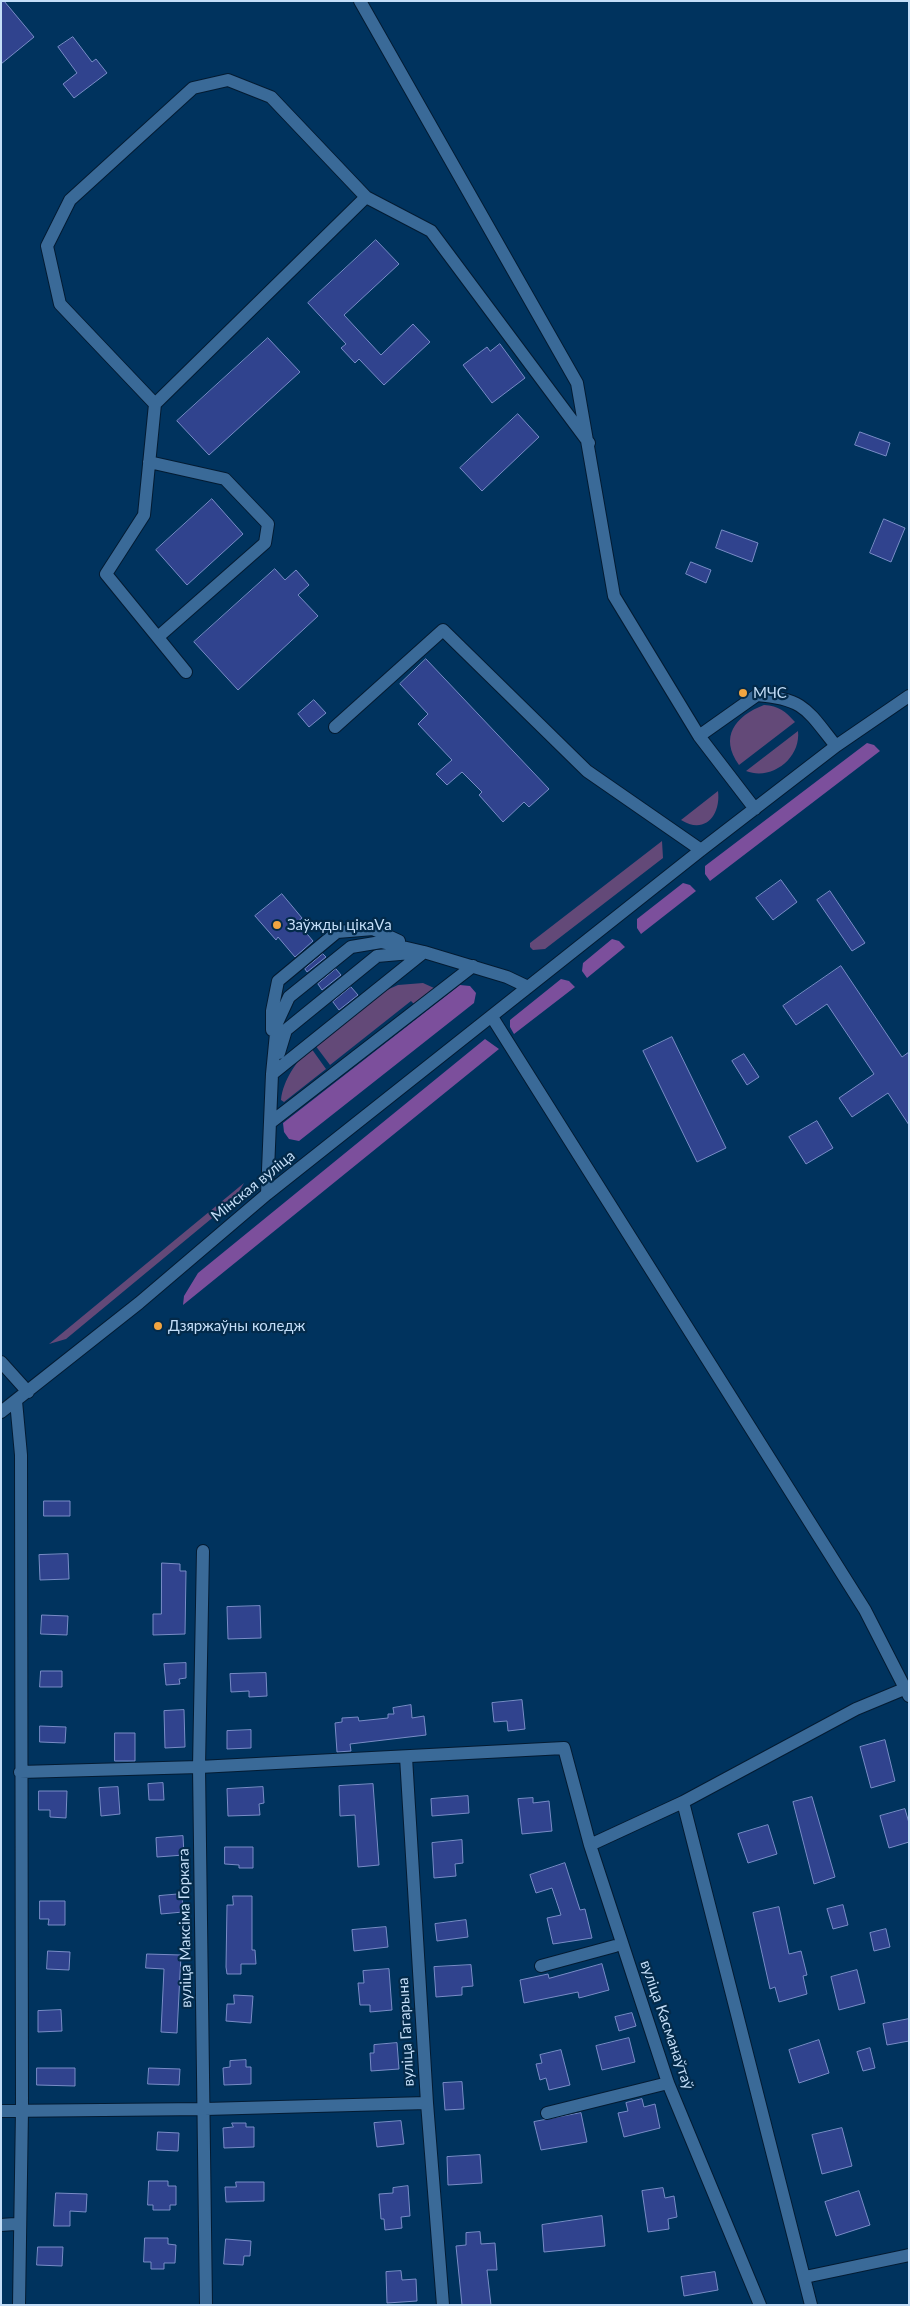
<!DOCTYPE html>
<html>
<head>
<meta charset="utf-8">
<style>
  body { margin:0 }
  #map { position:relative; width:910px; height:2306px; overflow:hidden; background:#00335e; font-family:Lato,sans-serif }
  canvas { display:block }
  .frame { position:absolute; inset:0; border:2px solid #c4def8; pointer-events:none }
</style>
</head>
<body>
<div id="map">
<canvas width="910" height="2306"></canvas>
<div class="frame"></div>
</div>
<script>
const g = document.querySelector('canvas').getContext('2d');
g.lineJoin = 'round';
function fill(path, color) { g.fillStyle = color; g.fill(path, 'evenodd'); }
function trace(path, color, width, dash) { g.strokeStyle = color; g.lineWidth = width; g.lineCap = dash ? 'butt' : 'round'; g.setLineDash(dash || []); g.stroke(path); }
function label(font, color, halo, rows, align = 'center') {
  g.font = font + ' Lato,sans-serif'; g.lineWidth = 4.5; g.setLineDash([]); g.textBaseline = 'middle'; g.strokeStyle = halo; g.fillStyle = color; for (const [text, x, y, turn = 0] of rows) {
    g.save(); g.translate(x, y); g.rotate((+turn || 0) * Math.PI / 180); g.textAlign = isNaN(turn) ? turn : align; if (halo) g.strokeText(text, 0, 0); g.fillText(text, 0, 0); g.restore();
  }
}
const green = new Path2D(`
  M 764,705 C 779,706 785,711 795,722 L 739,765 C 719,737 735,716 764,705 Z
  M 798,731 C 801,758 772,781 746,771 Z
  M 718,791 C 721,815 705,835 681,820 Z
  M 662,841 L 663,858 L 545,949 L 533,950 L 530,947 L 530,943 Z
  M 423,983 L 434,988 L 414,1004 L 411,1001 L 330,1065 L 315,1045 L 380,993 L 398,985 Z
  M 311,1048 L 326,1069 L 284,1102 L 281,1100 C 283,1080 297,1060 311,1048 Z
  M 244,1183 L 234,1200 L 66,1339 L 49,1344 Z`);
const forest = new Path2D(`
  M 867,743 L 874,745 L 880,751 L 710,881 L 705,874 L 705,866 Z
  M 683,883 L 690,885 L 696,891 L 641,934 L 637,928 L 637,919 Z
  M 612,939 L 619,941 L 625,947 L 587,978 L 582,971 L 583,963 Z
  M 561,979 L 569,981 L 575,987 L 514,1034 L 510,1027 L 510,1020 Z
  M 460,985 L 470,986 L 476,993 L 474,1003 L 299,1141 L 289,1139 L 284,1132 L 283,1123 Z
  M 485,1039 L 499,1049 L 183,1305 L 184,1296 L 198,1273 Z`);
const building = new Path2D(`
  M 1,1 L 4,1 L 34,37 L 1,64 Z
  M 73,37 L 92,62 L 96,59 L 107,73 L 74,98 L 63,84 L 77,73 L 58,47 Z
  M 376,240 L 399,264 L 344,315 L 381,355 L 413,324 L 430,342 L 384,385 L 359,359 L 355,363 L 341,348 L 346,344 L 308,303 Z
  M 268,338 L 300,372 L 209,455 L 177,421 Z
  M 500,344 L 525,378 L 492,403 L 463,365 L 487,347 L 490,351 Z
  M 518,414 L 539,437 L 482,491 L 460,468 Z
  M 860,432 L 890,443 L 886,456 L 855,445 Z
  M 212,499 L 243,534 L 187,585 L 156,550 Z
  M 884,519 L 905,528 L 891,562 L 870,553 Z
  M 722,530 L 758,543 L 752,562 L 716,548 Z
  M 691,562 L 711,570 L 706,583 L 686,574 Z
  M 275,569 L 285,580 L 296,570 L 309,585 L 298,595 L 318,616 L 238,690 L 194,642 Z
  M 426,659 L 549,789 L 529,807 L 524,802 L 503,822 L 479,795 L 482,792 L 462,772 L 447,785 L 436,774 L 452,760 L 418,724 L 428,714 L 400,684 Z
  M 314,700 L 326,713 L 309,727 L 298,714 Z
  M 781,880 L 797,902 L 773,920 L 756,898 Z
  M 830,891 L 865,943 L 852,951 L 817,900 Z
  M 282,894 L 302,918 L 297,922 L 313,941 L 295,957 L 278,937 L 276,940 L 255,916 Z
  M 323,954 L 326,957 L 307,972 L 305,969 Z
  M 841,966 L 902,1057 L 909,1052 L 909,1125 L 888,1093 L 852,1117 L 839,1098 L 874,1074 L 827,1004 L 796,1025 L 783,1006 Z
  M 336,969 L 341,975 L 322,990 L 318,984 Z
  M 351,987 L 358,995 L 339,1010 L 333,1002 Z
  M 672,1037 L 726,1148 L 697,1162 L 643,1051 Z
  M 744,1054 L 759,1077 L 747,1085 L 732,1061 Z
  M 817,1121 L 833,1148 L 806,1164 L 789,1137 Z
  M 44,1501 L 70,1501 L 70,1516 L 44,1516 Z
  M 68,1554 L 69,1579 L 40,1580 L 39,1555 Z
  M 162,1563 L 180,1564 L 180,1571 L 186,1571 L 185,1634 L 153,1635 L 153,1614 L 161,1614 Z
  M 260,1606 L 261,1638 L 228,1639 L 227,1607 Z
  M 42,1615 L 68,1616 L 67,1635 L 41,1634 Z
  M 186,1663 L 186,1678 L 179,1679 L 180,1684 L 166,1685 L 164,1664 Z
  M 41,1671 L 62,1671 L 62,1687 L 40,1687 Z
  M 266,1673 L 267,1696 L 249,1697 L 249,1691 L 231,1692 L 230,1674 Z
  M 522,1700 L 525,1729 L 508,1731 L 507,1721 L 494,1722 L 492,1703 Z
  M 411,1705 L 412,1718 L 424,1716 L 426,1735 L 350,1744 L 351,1751 L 337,1752 L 335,1723 L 342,1722 L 342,1718 L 358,1717 L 359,1721 L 388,1718 L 388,1714 L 394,1714 L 393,1708 Z
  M 184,1710 L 185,1747 L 165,1748 L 164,1711 Z
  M 40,1726 L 66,1727 L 65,1743 L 40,1742 Z
  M 251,1730 L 251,1748 L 227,1749 L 227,1731 Z
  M 115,1733 L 135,1733 L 135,1761 L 115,1761 Z
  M 885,1740 L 895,1781 L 871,1788 L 860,1747 Z
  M 163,1783 L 164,1800 L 149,1800 L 148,1784 Z
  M 373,1784 L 379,1865 L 358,1867 L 355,1815 L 340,1816 L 339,1786 Z
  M 118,1787 L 120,1814 L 101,1816 L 99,1788 Z
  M 263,1787 L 264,1803 L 259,1804 L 260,1815 L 228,1816 L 227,1789 Z
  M 39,1791 L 67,1791 L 66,1818 L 50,1817 L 50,1810 L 39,1810 Z
  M 468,1796 L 469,1813 L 432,1816 L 431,1799 Z
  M 812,1797 L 835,1877 L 814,1884 L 793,1802 Z
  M 533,1798 L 533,1803 L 549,1801 L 552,1831 L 522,1834 L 518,1799 Z
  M 905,1809 L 909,1823 L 909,1842 L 889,1848 L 880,1816 Z
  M 768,1825 L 777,1854 L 748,1863 L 738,1834 Z
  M 183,1836 L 184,1855 L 157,1857 L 156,1838 Z
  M 462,1840 L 463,1863 L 455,1864 L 456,1876 L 434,1878 L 432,1843 Z
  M 225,1847 L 253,1847 L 253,1868 L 239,1868 L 239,1865 L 225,1864 Z
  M 565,1863 L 580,1910 L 585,1909 L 592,1938 L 553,1944 L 547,1918 L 561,1915 L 552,1888 L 536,1893 L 530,1875 Z
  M 182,1894 L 183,1912 L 161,1914 L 159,1896 Z
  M 233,1896 L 252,1896 L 252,1950 L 255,1950 L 256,1964 L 241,1964 L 241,1974 L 227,1974 L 226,1967 L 227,1905 L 233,1905 Z
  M 40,1901 L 65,1901 L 65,1925 L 48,1925 L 49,1919 L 40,1919 Z
  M 843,1905 L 848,1925 L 833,1929 L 827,1909 Z
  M 779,1907 L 789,1954 L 801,1951 L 807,1975 L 803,1976 L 807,1994 L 779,2002 L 775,1987 L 770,1989 L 753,1913 Z
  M 466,1920 L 468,1937 L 437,1941 L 435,1924 Z
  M 386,1927 L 388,1947 L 354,1951 L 352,1930 Z
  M 886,1929 L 890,1947 L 874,1951 L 870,1933 Z
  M 48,1951 L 70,1952 L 69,1970 L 47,1969 Z
  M 147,1954 L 181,1955 L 177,2033 L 161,2032 L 164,1969 L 146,1968 Z
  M 602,1964 L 609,1990 L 579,1998 L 578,1992 L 524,2003 L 520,1980 L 548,1974 L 549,1978 Z
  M 471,1965 L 473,1986 L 462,1987 L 462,1995 L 436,1997 L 434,1967 Z
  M 389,1969 L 392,2010 L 370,2012 L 370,2005 L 360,2005 L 358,1983 L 364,1983 L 363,1971 Z
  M 857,1970 L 865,2003 L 839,2010 L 831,1977 Z
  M 234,1995 L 253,1996 L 251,2023 L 226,2021 L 227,2004 L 234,2004 Z
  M 61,2010 L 62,2031 L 38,2032 L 38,2011 Z
  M 632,2013 L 636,2026 L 619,2031 L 615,2017 Z
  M 909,2019 L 909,2041 L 887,2045 L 883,2024 Z
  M 629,2038 L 635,2062 L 602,2070 L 596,2046 Z
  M 819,2040 L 829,2073 L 799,2083 L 789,2050 Z
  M 397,2043 L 399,2069 L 371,2071 L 370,2053 L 374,2053 L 374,2045 Z
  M 870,2048 L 875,2068 L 863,2071 L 857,2052 Z
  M 561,2050 L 570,2085 L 549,2090 L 546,2078 L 540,2080 L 536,2064 L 542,2063 L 540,2055 Z
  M 246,2060 L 246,2067 L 251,2067 L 251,2084 L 224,2085 L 223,2068 L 230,2067 L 230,2061 Z
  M 37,2068 L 75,2068 L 75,2086 L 37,2085 Z
  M 149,2068 L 180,2069 L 179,2085 L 148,2084 Z
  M 462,2082 L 464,2109 L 445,2110 L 443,2083 Z
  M 642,2099 L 644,2107 L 655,2104 L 660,2128 L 624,2137 L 618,2113 L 628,2111 L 626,2103 Z
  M 581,2113 L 587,2142 L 541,2150 L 534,2122 Z
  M 401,2121 L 404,2144 L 377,2147 L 374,2123 Z
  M 232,2123 L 246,2123 L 246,2127 L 254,2127 L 254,2147 L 224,2148 L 223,2128 L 233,2127 Z
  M 842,2128 L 852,2166 L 822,2174 L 812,2135 Z
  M 158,2132 L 179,2133 L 178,2151 L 157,2150 Z
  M 480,2155 L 482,2183 L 448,2185 L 447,2157 Z
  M 149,2181 L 168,2181 L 168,2186 L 176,2186 L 176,2205 L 170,2205 L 170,2210 L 153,2210 L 153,2205 L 148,2205 Z
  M 236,2182 L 264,2182 L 264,2201 L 226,2202 L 225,2187 L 236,2187 Z
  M 408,2186 L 410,2216 L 401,2217 L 402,2228 L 385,2230 L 384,2219 L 381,2219 L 379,2194 L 393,2193 L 393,2188 Z
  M 663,2188 L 665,2198 L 674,2196 L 677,2217 L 668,2219 L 669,2229 L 648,2232 L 642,2191 Z
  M 859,2191 L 870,2225 L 836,2236 L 825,2202 Z
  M 56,2193 L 87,2194 L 86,2212 L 70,2211 L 70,2226 L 54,2226 Z
  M 602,2216 L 605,2246 L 544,2252 L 542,2225 Z
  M 480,2232 L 481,2244 L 495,2243 L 497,2270 L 487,2270 L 491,2305 L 462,2305 L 456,2246 L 466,2245 L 466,2233 Z
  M 145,2238 L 168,2238 L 168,2244 L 176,2245 L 175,2263 L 164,2263 L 164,2269 L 151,2269 L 151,2262 L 144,2262 Z
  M 226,2239 L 251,2241 L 250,2256 L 244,2256 L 243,2265 L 224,2264 Z
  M 38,2247 L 63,2247 L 62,2266 L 37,2265 Z
  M 401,2271 L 402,2280 L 416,2279 L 417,2301 L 387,2303 L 386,2272 Z
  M 715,2272 L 718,2290 L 684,2296 L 681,2277 Z`);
const minor = new Path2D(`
  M 360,1 L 577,383 L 614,596 L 699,736 L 755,809
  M 155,404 L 60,304 L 47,246 L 70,200 L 193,88 L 228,80 L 271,97 L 366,197
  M 149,462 L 225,479 L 268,524 L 265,543 L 158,637
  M 186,672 L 106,574 L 144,515 L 155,404 L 366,197 L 431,231 L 589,443
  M 335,727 L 443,630 L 587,771 L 701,850
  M 699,736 L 757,695 C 805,699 807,710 836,746
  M 492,1017 L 865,1610 L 909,1696
  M 272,1030 L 272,1011 L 278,981 L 337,932 L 373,929 L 399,941
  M 279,1053 L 286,1030 L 377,956 L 411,953
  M 272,1074 L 424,952
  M 270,1123 L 473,966
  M 267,1194 L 272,1074 L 277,1023 L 289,997 L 351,947 L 381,942 L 424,952 L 507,977 L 528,987
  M 1,1362 L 28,1392
  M 16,1401 L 21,1455 L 22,2110 L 19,2305
  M 1,1412 L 139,1303 L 267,1194 L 701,850 L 836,746 L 909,696
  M 203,1551 L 199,1767 L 206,2305
  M 406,1757 L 427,2103 L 443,2305
  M 20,1772 L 199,1767 L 564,1748 L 590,1845 L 668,2083 L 760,2305
  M 683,1802 L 811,2305
  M 590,1845 L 683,1802 L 856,1709 L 909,1687
  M 541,1966 L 615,1946
  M 1,2111 L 205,2109 L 427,2103
  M 547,2113 L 668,2083
  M 1,2225 L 15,2224
  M 805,2277 L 909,2255`);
const markers = [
  [743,693,5,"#f2a541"],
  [277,925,5,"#f2a541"],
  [158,1326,5,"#f2a541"]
];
const poiNames = [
  ["МЧС",753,693],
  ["Заўжды цікаVа",287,925],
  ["Дзяржаўны коледж",168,1326]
];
const streetNames = [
  ["Мінская вуліца",253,1186,-39],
  ["вуліца Максіма Горкага",185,1928,-91],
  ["вуліца Касманаўтаў",667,2025,71],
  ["вуліца Гагарына",406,2032,-93]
];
fill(green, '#634978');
fill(forest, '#7c4f9c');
fill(building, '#30438e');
trace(building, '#788cc6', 1);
trace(minor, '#031b32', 14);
trace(minor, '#3a6a98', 12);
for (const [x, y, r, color] of markers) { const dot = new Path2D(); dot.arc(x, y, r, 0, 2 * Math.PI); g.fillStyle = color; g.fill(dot); trace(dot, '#032a4a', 2); }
label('15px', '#c4def8', '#032a4a', poiNames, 'left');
label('15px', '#c4def8', '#032a4a', streetNames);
</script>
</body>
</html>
